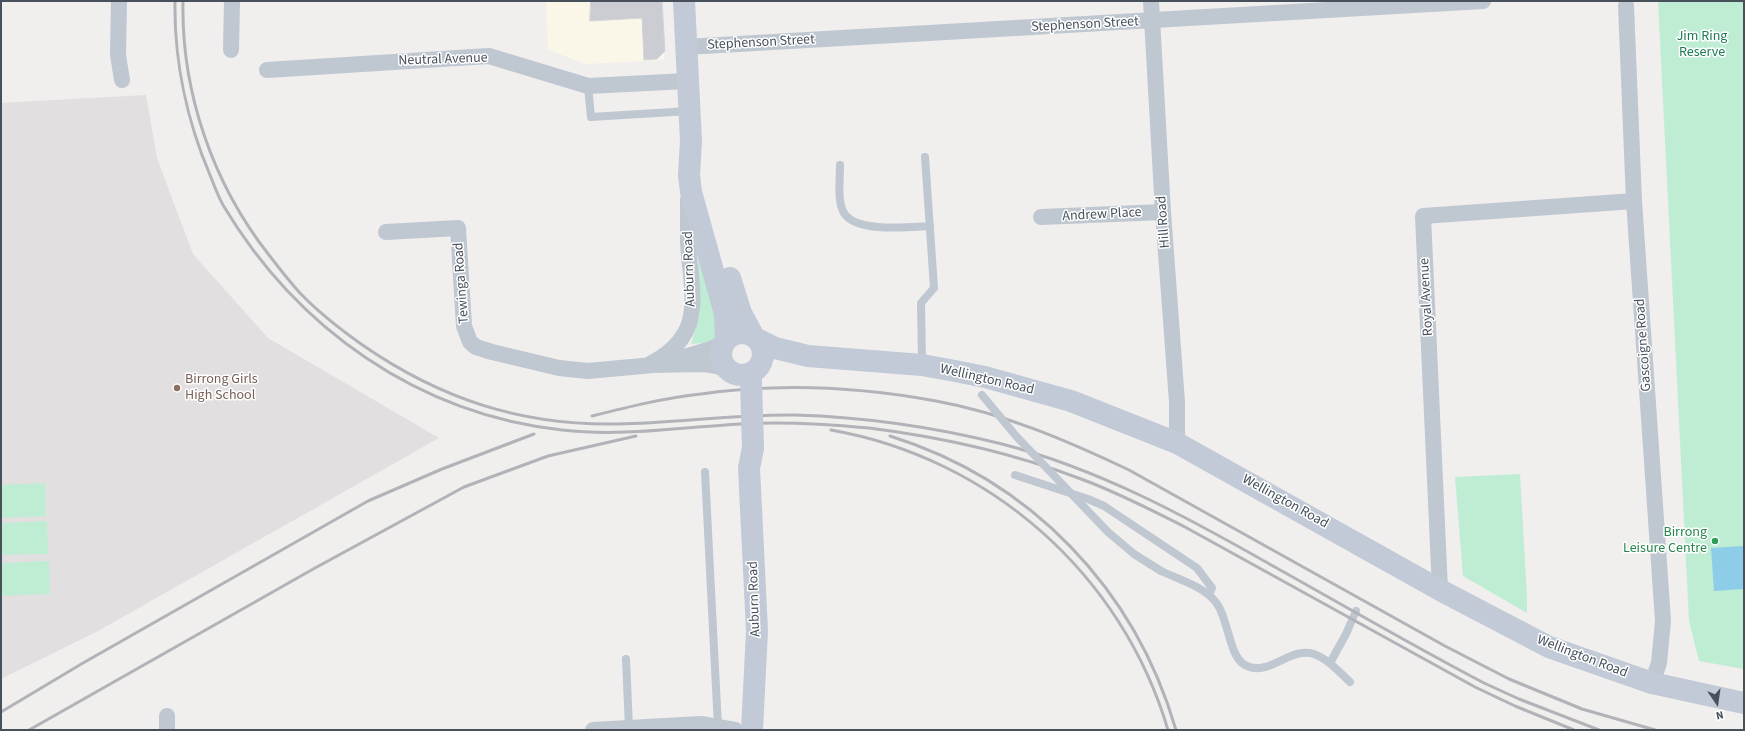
<!DOCTYPE html>
<html>
<head>
<meta charset="utf-8">
<style>
  body { margin:0 }
  #map { position:relative; width:1745px; height:731px; overflow:hidden; background:#f1eeee; font-family:"Source Sans 3",sans-serif }
  canvas { display:block }
  .frame { position:absolute; inset:0; border:2px solid #47505b; pointer-events:none }
  .north { position:absolute; left:1697px; top:683px; width:40px; height:40px; -webkit-text-stroke:3px #fff; paint-order:stroke; rotate:167deg; font-size:11px; font-weight:700; line-height:16px; text-align:center; color:#47505b }
  .north::after { content:''; display:block; margin:auto; width:14px; height:18px; background:#47505b; clip-path:polygon(50% 0,100% 100%,50% 72%,0 100%) }
</style>
</head>
<body>
<div id="map">
<canvas width="1745" height="731"></canvas>
<div class="frame"></div>
<div class="north">N</div>
</div>
<script>
const g = document.querySelector('canvas').getContext('2d');
g.lineJoin = 'round';
function fill(path, color) { g.fillStyle = color; g.fill(path, 'evenodd'); }
function trace(path, color, width, dash) { g.strokeStyle = color; g.lineWidth = width; g.lineCap = dash ? 'butt' : 'round'; g.setLineDash(dash || []); g.stroke(path); }
function label(font, color, halo, rows, align = 'center') {
  g.font = font + ' "Source Sans 3",sans-serif'; g.lineWidth = 3; g.setLineDash([]); g.textBaseline = 'middle'; g.strokeStyle = halo; g.fillStyle = color; for (const [text, x, y, turn = 0] of rows) {
    g.save(); g.translate(x, y); g.rotate((+turn || 0) * Math.PI / 180); g.textAlign = isNaN(turn) ? turn : align; if (halo) g.strokeText(text, 0, 0); g.fillText(text, 0, 0); g.restore();
  }
}
const commercial = new Path2D(`
  M 546,1 L 662,1 L 664,60 L 586,64 L 548,50 Z`);
const education = new Path2D(`
  M 146,95 L 157,158 L 193,254 L 268,338 L 439,438 L 98,631 L 1,679 L 1,103 Z`);
const green = new Path2D(`
  M 1658,1 L 1744,1 L 1744,669 L 1699,661 L 1689,621 Z
  M 697,245 L 721,325 L 714,342 L 691,344 L 700,315 Z
  M 1520,474 L 1527,597 L 1527,613 L 1463,576 L 1455,477 Z
  M 45,483 L 46,516 L 1,518 L 1,485 Z
  M 47,521 L 48,554 L 1,555 L 1,523 Z
  M 49,561 L 50,594 L 1,596 L 1,563 Z`);
const water = new Path2D(`
  M 1744,546 L 1744,589 L 1714,591 L 1711,548 Z`);
const building = new Path2D(`
  M 591,1 L 662,1 L 665,51 L 657,59 L 644,60 L 642,18 L 590,21 Z`);
const service = new Path2D(`
  M 588,86 L 591,117 L 689,111
  M 840,165 C 840,179 837,201 844,213 C 856,233 909,227 930,226
  M 922,364 L 921,303 L 934,288 L 925,157
  M 705,472 L 718,727
  M 1015,475 L 1088,499 L 1104,506 L 1197,568 L 1212,588 L 1209,595
  M 1161,571 C 1178,579 1202,586 1214,600 C 1229,616 1228,656 1245,665 C 1268,678 1290,646 1314,654 C 1328,659 1339,672 1350,682
  M 626,659 L 629,728
  M 1330,663 L 1346,634 L 1356,611`);
const minor = new Path2D(`
  M 119,1 L 118,55 L 122,80
  M 1151,1 L 1163,212 L 1177,402 L 1177,443
  M 1626,6 L 1634,201 L 1663,621 L 1659,663 L 1652,683
  M 686,47 L 1483,1
  M 231,50 L 232,1
  M 267,70 L 489,56 L 588,86 L 687,81
  M 1041,217 L 1163,212
  M 386,232 L 458,228 L 464,326 L 470,342 L 476,347 L 492,352 L 559,368 L 588,371 L 653,365 L 704,364 L 717,366 L 727,370
  M 678,359 L 711,349 L 724,343
  M 650,364 C 666,356 679,346 687,329 C 698,307 689,268 688,243 C 688,229 688,214 688,200
  M 1440,590 L 1423,216 L 1634,201
  M 167,716 L 167,730
  M 593,730 L 701,724 L 735,730`);
const secondary = new Path2D(`
  M 684,1 L 691,141 L 689,175 L 691,192 L 725,314 L 726,340
  M 730,278 L 741,313 L 754,337
  M721 354a21 21 0 1 1 42 0a21 21 0 1 1-42 0Z
  M 757,339 L 775,348 L 808,356 L 922,365 L 955,371 L 985,377 L 1071,401 L 1177,443 L 1440,590 L 1549,647 L 1652,683 L 1744,703
  M 752,730 L 757,631 L 749,468 L 753,448`);
const rail = new Path2D(`
  M 175,1 C 174,60 187,121 210,175 C 214,185 218,196 223,205 C 297,329 418,414 562,430 C 622,437 682,427 741,424 C 784,421 827,424 869,428 C 941,437 1013,453 1081,479 C 1117,492 1151,510 1185,527 L 1475,687 L 1515,706 L 1574,730
  M 183,1 C 181,92 213,184 269,255 C 279,268 289,281 300,293 C 318,312 340,329 361,344 C 440,399 522,426 618,424 C 677,423 736,414 795,415 C 865,417 934,427 1002,444 C 1099,469 1187,517 1273,566 C 1343,605 1413,646 1484,683 L 1519,699 L 1599,730
  M 592,416 C 628,407 664,398 701,394 C 778,383 860,387 936,401 C 1003,413 1068,441 1129,470 L 1445,646 L 1509,679 L 1582,709 L 1655,730
  M 831,430 C 990,458 1122,574 1168,730
  M 890,436 C 1031,480 1135,589 1176,730
  M 1,712 L 83,663 L 368,501 L 442,469 L 534,434
  M 29,730 L 315,568 L 464,487 L 548,456 L 636,436`);
const serviceBridge = new Path2D(`
  M 982,395 L 1016,436 L 1108,532 L 1134,554 L 1161,571`);
const secondaryBridge = new Path2D(`
  M 751,381 L 753,448`);
const markers = [
  [177,388,4,"#8d6e63"],
  [1715,541,4,"#2e9e5b"]
];
const streetNames = [
  ["Stephenson Street",1085,25,-3],
  ["Stephenson Street",761,43,-3],
  ["Neutral Avenue",443,60,-2],
  ["Andrew Place",1102,215,-3],
  ["Hill Road",1164,222,-94],
  ["Auburn Road",690,269,-92],
  ["Tewinga Road",462,283,-94],
  ["Royal Avenue",1427,297,-93],
  ["Gascoigne Road",1644,345,-94],
  ["Wellington Road",987,380,13],
  ["Wellington Road",1285,502,29],
  ["Auburn Road",755,599,-92],
  ["Wellington Road",1582,657,21]
];
const parkNames = [
  ["Jim Ring",1702,37],
  ["Reserve",1702,53]
];
const educationNames = [
  ["Birrong Girls",185,380],
  ["High School",185,396]
];
const leisureNames = [
  ["Birrong",1707,533],
  ["Leisure Centre",1707,549]
];
fill(commercial, '#fbf7e8');
fill(education, '#e2dfe0');
fill(green, '#beedd4');
fill(water, '#8dcde8');
fill(building, '#cbcdd3');
trace(building, '#d2d4d9', 1);
trace(service, '#bfc7d0', 8);
trace(minor, '#bfc7d0', 16);
trace(secondary, '#c1cad6', 22);
trace(rail, '#b1b3b8', 3);
trace(serviceBridge, '#bfc7d0', 8);
trace(secondaryBridge, '#c1cad6', 22);
for (const [x, y, r, color] of markers) { const dot = new Path2D(); dot.arc(x, y, r, 0, 2 * Math.PI); g.fillStyle = color; g.fill(dot); trace(dot, '#fff', 1.5); }
label('14px', '#47505b', '#fff', streetNames);
label('14px', '#1b7952', '#fff', parkNames);
label('14px', '#785e54', '#fff', educationNames, 'left');
label('14px', '#27864d', '#fff', leisureNames, 'right');
</script>
</body>
</html>
